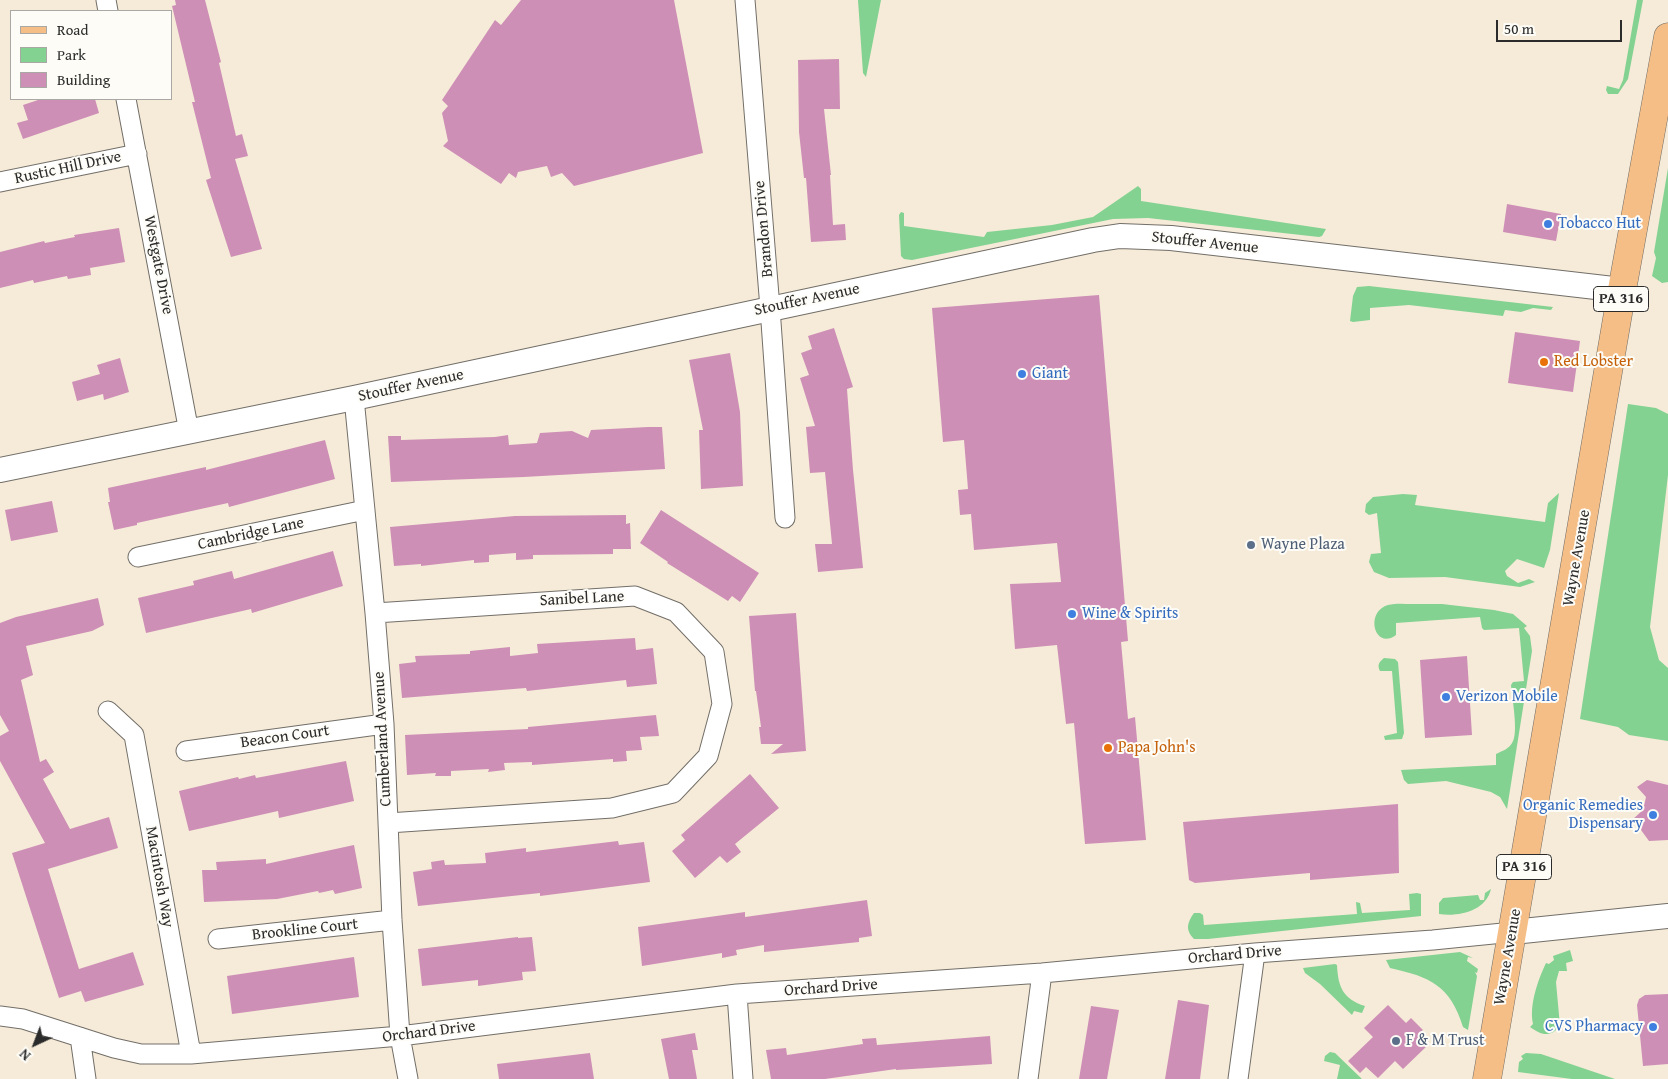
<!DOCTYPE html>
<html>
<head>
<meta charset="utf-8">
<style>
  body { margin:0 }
  #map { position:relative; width:1668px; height:1079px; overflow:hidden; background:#f6ebd8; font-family:"Gentium Book Plus",serif }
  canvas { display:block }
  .legend { position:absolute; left:10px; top:10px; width:162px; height:90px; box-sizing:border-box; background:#fdfcf7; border:1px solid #a9a8a5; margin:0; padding:6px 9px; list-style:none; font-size:15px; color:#2b2b2b }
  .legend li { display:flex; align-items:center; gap:10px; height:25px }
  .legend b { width:25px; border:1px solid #a9a8a5 }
  .north { position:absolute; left:10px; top:1019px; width:50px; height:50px; -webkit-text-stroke:4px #fdfcf7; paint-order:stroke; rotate:223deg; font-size:14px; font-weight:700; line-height:20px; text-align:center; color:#2b2b2b }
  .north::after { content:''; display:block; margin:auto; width:18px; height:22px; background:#2b2b2b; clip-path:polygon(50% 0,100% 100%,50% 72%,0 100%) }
  .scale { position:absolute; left:1496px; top:20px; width:126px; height:22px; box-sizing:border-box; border:2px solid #2b2b2b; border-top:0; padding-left:6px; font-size:15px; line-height:18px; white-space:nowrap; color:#2b2b2b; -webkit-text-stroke:4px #fdfcf7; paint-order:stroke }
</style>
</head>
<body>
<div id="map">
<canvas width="1668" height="1079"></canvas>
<ul class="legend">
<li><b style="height:6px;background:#f6be87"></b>Road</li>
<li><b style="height:14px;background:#83d292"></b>Park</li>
<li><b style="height:14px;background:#ce8fb6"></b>Building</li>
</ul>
<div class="north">N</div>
<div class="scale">50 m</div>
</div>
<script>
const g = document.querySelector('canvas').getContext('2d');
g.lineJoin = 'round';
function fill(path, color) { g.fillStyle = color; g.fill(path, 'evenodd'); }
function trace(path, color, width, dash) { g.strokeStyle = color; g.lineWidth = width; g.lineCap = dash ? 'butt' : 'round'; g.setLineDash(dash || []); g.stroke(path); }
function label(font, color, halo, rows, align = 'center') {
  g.font = font + ' "Gentium Book Plus",serif'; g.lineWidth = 4; g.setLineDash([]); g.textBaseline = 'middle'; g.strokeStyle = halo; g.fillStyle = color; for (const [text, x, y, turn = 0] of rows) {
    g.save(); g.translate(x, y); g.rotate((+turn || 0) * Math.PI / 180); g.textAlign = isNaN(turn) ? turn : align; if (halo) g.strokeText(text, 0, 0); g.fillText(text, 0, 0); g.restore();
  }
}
const green = new Path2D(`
  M 858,0 L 881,0 L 866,77 L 863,73 Z
  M 1637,0 L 1643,0 L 1628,79 L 1618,94 L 1608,94 L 1606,90 L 1607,86 L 1619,89 L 1623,80 Z
  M 1668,168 L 1668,282 L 1662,283 L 1652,276 L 1656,258 L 1654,252 Z
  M 1138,186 L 1141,189 L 1141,201 L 1326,229 L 1322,236 L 1319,237 L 1148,218 L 1113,219 L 912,260 L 904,259 L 901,256 L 899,215 L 901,212 L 904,213 L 904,226 L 984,237 L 987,232 L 1052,225 L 1093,217 Z
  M 1369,286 L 1553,307 L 1551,310 L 1533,308 L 1521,312 L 1505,310 L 1503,316 L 1409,305 L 1370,308 L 1370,320 L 1353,322 L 1350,321 L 1353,296 L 1357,287 Z
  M 1628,404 L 1656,408 L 1668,414 L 1668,475 L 1650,627 L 1659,660 L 1668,668 L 1668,741 L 1629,735 L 1618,727 L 1580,719 Z
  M 1559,493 L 1550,550 L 1544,568 L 1517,559 L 1505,571 L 1507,576 L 1518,583 L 1529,579 L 1535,582 L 1520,587 L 1445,577 L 1389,578 L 1374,572 L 1369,562 L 1371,554 L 1381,553 L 1377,513 L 1369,515 L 1365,512 L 1366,504 L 1373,497 L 1403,494 L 1417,495 L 1415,505 L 1545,522 L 1548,503 Z
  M 1413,604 L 1442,604 L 1494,610 L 1513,614 L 1527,626 L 1524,628 L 1530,636 L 1532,651 L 1507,809 L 1500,797 L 1491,792 L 1446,781 L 1408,784 L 1404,780 L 1401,770 L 1496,765 L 1496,754 C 1502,751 1509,749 1512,743 C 1519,734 1512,698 1511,685 L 1513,682 L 1524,681 L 1519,628 L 1484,630 L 1482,628 L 1480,617 L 1396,623 L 1396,635 C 1375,651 1364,612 1388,605 C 1396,603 1405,604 1413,604 Z
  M 1384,658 L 1395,659 L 1398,662 L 1404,733 L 1402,739 L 1385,740 L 1384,736 L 1397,733 L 1392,671 L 1380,671 C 1377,665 1379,662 1384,658 Z
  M 1491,889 C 1486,911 1459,917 1439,914 L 1439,903 L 1443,898 L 1478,895 L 1480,900 L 1484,900 L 1485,893 Z
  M 1417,893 L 1421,894 L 1421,916 L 1208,939 L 1194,939 C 1185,930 1187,923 1194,913 L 1200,913 L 1203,915 L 1204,925 L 1357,914 L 1356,902 L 1360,903 L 1362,913 L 1410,910 L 1409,894 Z
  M 1570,950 L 1573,961 L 1566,963 L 1567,971 L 1559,971 L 1556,982 L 1560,1026 C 1550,1038 1541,1035 1530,1027 L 1533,1024 C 1529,1005 1538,980 1546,963 L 1549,964 L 1554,960 L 1553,956 Z
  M 1460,952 L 1473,958 L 1468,957 L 1467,961 L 1478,969 L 1477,973 L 1475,972 L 1477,976 L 1468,1030 L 1463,1027 C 1450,985 1430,977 1390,968 L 1386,960 Z
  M 1335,964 L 1337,965 C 1338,987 1343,999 1365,1006 L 1362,1013 L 1354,1011 L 1352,1015 L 1320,984 L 1305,973 L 1303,968 Z
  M 1330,1052 L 1335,1053 L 1362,1079 L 1337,1079 L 1340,1065 L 1324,1061 L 1325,1056 Z
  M 1526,1053 L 1541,1054 L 1615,1079 L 1572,1079 L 1518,1072 L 1519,1062 L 1523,1059 L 1521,1056 Z`);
const building = new Path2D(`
  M 175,0 L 205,0 L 221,62 L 219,63 L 236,136 L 242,134 L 248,156 L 235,159 L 262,249 L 231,257 L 206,180 L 211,178 L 192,102 L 195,102 L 172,6 L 176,5 Z
  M 521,0 L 674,0 L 703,153 L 574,186 L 562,173 L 551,177 L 547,166 L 518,172 L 516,178 L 509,173 L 501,184 L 443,146 L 448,141 L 442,113 L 448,106 L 442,100 L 495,20 L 501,25 Z
  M 839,59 L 840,109 L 824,109 L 831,175 L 830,175 L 833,225 L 845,224 L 846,240 L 811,242 L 806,178 L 804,178 L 799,132 L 798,60 Z
  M 41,99 L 95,99 L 99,113 L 23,139 L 17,123 L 28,120 L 23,105 Z
  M 1507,204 L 1561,214 L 1556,241 L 1503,232 Z
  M 119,228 L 125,262 L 90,268 L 91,275 L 68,279 L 67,276 L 34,283 L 33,280 L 0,288 L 0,252 L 44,241 L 45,243 L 75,237 L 74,235 Z
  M 1099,295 L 1128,641 L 1121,642 L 1128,719 L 1135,717 L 1146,840 L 1085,844 L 1074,723 L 1066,724 L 1057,645 L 1015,649 L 1010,584 L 1061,582 L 1057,543 L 974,550 L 971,514 L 960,515 L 958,490 L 968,489 L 964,440 L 943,442 L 932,308 Z
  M 834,328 L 853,387 L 847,389 L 853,470 L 863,568 L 818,572 L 815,544 L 832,544 L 825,472 L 810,473 L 806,427 L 815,426 L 800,378 L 809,375 L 801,353 L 812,349 L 808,336 Z
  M 1515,332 L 1580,341 L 1573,392 L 1508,383 Z
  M 730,353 L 740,412 L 743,486 L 701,489 L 699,430 L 703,430 L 689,360 Z
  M 120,358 L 129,392 L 104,400 L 103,394 L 77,401 L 72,382 L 100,374 L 97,365 Z
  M 648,427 L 662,427 L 665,469 L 524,477 L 391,482 L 388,436 L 401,436 L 401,440 L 495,437 L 508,435 L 509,445 L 537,443 L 540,433 L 572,431 L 588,438 L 591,430 Z
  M 325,440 L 335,479 L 229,507 L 228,503 L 137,523 L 137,525 L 114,530 L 108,502 L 110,502 L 108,488 L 206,467 L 206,470 Z
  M 52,501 L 58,532 L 11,541 L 5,510 Z
  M 661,510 L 759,573 L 740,602 L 732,596 L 728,601 L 667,563 L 668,562 L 640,543 Z
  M 626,515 L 626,524 L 630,523 L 631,549 L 613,549 L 613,554 L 533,555 L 533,559 L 516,560 L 516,553 L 489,555 L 489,562 L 474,563 L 474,560 L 421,566 L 421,564 L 394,566 L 390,527 L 515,516 Z
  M 333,551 L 343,586 L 252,613 L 251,609 L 146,633 L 138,598 L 194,585 L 193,581 L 232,571 L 234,579 Z
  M 98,598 L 104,625 L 92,631 L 26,646 L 33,675 L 21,680 L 40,762 L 46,759 L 54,772 L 43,779 L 70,829 L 109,817 L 118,848 L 48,869 L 79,969 L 133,952 L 144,985 L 85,1002 L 81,991 L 59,998 L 12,853 L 45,843 L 0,761 L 0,736 L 9,731 L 0,715 L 0,623 L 16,617 Z
  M 796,613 L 806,751 L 771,754 L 783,744 L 761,744 L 759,727 L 761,727 L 756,691 L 755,691 L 749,616 Z
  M 635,638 L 636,650 L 653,648 L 657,684 L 627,687 L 626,680 L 527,691 L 526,688 L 402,698 L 399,664 L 416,662 L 415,656 L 470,654 L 470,651 L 510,647 L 510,656 L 538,653 L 537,644 Z
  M 1467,656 L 1472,735 L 1425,738 L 1420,660 Z
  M 656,715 L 659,736 L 640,737 L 642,750 L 626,751 L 627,761 L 613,762 L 613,759 L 532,765 L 532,762 L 504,763 L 505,770 L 488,772 L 489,769 L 451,771 L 451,776 L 435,776 L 436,773 L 407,775 L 405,735 L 528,729 L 528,727 Z
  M 346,761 L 354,801 L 279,818 L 278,811 L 189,831 L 179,791 L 238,777 L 239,779 L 255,775 L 256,778 Z
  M 750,774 L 779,808 L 735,844 L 741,852 L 727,863 L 720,856 L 695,878 L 672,851 L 685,840 L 681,835 Z
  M 1647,780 L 1668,785 L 1668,840 L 1649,841 L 1633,819 L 1643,810 L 1646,797 L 1637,787 Z
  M 1398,804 L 1399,873 L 1310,880 L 1310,873 L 1195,883 L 1189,880 L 1183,822 Z
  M 618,841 L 619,845 L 644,842 L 650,882 L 540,896 L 540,893 L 418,906 L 413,872 L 432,869 L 431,862 L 444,860 L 445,865 L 486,863 L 485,853 L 526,848 L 526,852 Z
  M 354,845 L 362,888 L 335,894 L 333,890 L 319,893 L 318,891 L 277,899 L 204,902 L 202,870 L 217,870 L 216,862 L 266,859 L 266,864 Z
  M 867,900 L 872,936 L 859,938 L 859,942 L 764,952 L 764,945 L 736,950 L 737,955 L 722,958 L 722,953 L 642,966 L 638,927 L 745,912 L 745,917 Z
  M 518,937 L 518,938 L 532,937 L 536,971 L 522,972 L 523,980 L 478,986 L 478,980 L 422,986 L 418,949 Z
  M 354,957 L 359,997 L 232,1014 L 227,976 Z
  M 1668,994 L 1668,1064 L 1643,1066 L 1637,1005 L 1639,999 L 1645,995 Z
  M 1178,1000 L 1209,1005 L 1200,1079 L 1165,1079 Z
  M 1388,1005 L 1406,1023 L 1411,1018 L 1423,1030 L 1418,1034 L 1428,1045 L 1403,1069 L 1395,1061 L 1378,1078 L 1366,1067 L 1360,1073 L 1348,1061 L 1373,1037 L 1364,1028 Z
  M 1091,1006 L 1119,1010 L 1107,1079 L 1079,1079 Z
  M 695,1033 L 698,1050 L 692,1050 L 697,1079 L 669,1079 L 661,1039 Z
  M 990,1036 L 992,1064 L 896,1070 L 896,1069 L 825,1079 L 771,1079 L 766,1050 L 786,1048 L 787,1055 L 863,1044 L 862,1039 L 876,1038 L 877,1045 Z
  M 590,1053 L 594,1079 L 499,1079 L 497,1064 Z`);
const minor = new Path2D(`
  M 106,0 L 108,11
  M 745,0 L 770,308 L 785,518
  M 126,99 L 189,432
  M 0,182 L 137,154
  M 354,398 L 375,613 L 384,724 L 392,920 L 400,1036 L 408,1079
  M 138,557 L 365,510
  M 375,613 L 635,596 L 676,612 L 714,652 L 722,704 L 708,756 L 673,793 L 612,808 L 388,823
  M 108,711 L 134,735 L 191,1054
  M 186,751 L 384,724
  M 218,939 L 392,920
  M 737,994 L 743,1079
  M 0,1016 L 23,1019 L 114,1048 L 141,1054 L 191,1054 L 400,1036 L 737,994 L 1042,973 L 1255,953 L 1433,940 L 1513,932
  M 80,1037 L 86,1079
  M 1028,1079 L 1042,973
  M 1238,1079 L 1255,953`);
const tertiary = new Path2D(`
  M 0,470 L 354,398 L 1093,240 L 1120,236 L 1171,238 L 1622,290
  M 1513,932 L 1668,916`);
const primary = new Path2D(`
  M 1487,1079 L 1622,290 L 1668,37`);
const markers = [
  [1548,224,5,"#3f7fe0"],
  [1544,362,5,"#e8710a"],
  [1022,374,5,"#3f7fe0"],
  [1251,545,5,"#5c6f8a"],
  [1072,614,5,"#3f7fe0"],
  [1446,697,5,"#3f7fe0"],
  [1108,748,5,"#e8710a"],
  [1653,815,5,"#3f7fe0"],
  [1653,1027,5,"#3f7fe0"],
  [1396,1041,5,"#5c6f8a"]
];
const shields = [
  [1621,299,55],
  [1524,867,55]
];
const shieldNames = [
  ["PA 316",1621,299],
  ["PA 316",1524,867]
];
const streetNames = [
  ["Rustic Hill Drive",68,168,-12],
  ["Brandon Drive",764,229,-95],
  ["Stouffer Avenue",1205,243,6],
  ["Westgate Drive",158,265,79],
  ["Stouffer Avenue",807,300,-12],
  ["Stouffer Avenue",411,386,-12],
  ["Cambridge Lane",251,534,-12],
  ["Wayne Avenue",1577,558,-80],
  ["Sanibel Lane",582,599,-3],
  ["Beacon Court",285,737,-8],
  ["Cumberland Avenue",383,739,-93],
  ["Macintosh Way",159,877,80],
  ["Brookline Court",305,930,-6],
  ["Orchard Drive",1235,955,-5],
  ["Wayne Avenue",1508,957,-80],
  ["Orchard Drive",831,988,-4],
  ["Orchard Drive",429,1032,-7]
];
const shopNames = [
  ["Tobacco Hut",1558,224],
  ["Giant",1032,374],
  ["Wine & Spirits",1082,614],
  ["Verizon Mobile",1456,697],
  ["Organic Remedies",1643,806,"right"],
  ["Dispensary",1643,824,"right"],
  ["CVS Pharmacy",1643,1027,"right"]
];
const foodNames = [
  ["Red Lobster",1554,362],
  ["Papa John's",1118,748]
];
const serviceNames = [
  ["Wayne Plaza",1261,545],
  ["F & M Trust",1406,1041]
];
fill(green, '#83d292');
fill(building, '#ce8fb6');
trace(minor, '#726e68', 21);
trace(tertiary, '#726e68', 26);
trace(primary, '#726e68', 29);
trace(minor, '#fff', 19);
trace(tertiary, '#fff', 24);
trace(primary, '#f6be87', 28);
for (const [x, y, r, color] of markers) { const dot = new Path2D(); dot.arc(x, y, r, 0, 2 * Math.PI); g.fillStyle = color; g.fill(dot); trace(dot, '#fdfcf7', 2); }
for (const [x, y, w] of shields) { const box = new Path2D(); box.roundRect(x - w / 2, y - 12.5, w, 25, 4); g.fillStyle = '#fdfcf7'; g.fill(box); trace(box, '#2b2b2b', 1); }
label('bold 15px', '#2b2b2b', null, shieldNames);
label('16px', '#2b2b2b', '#fdfcf7', streetNames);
label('16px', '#366cbe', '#fdfcf7', shopNames, 'left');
label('16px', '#c56008', '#fdfcf7', foodNames, 'left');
label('16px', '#4e5e75', '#fdfcf7', serviceNames, 'left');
</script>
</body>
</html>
